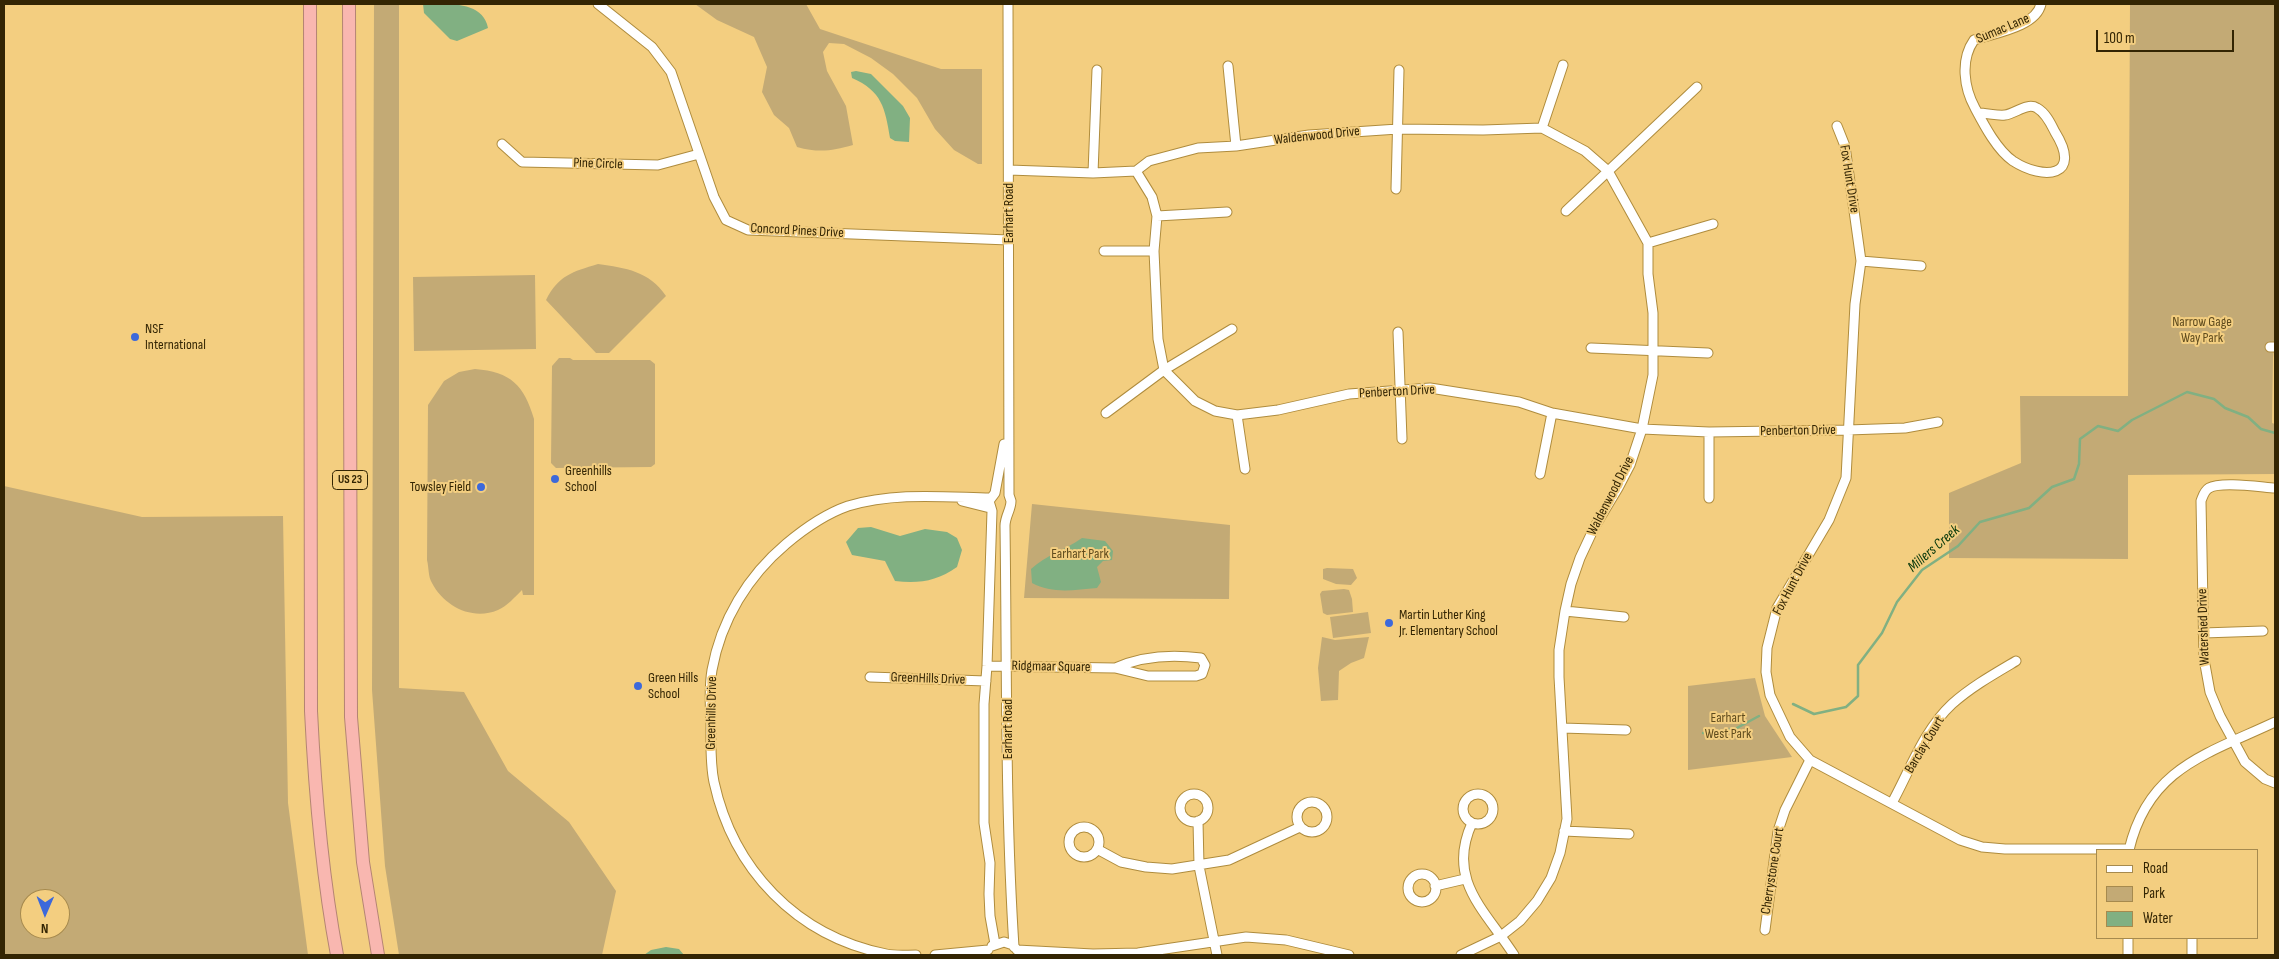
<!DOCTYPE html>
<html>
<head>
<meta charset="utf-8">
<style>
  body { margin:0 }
  #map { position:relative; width:2279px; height:959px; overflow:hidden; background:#f3ce80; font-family:"Sofia Sans Condensed",sans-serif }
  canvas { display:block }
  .frame { position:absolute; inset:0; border:5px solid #332503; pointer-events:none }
  .legend { position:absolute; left:2096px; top:849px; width:162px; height:90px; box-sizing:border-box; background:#f3ce80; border:1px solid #a68a4e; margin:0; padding:6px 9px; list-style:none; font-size:15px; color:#332503 }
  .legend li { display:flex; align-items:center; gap:10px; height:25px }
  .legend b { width:25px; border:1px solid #a68a4e }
  .north { position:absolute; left:20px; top:889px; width:50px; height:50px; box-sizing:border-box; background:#f3ce80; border:1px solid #a68a4e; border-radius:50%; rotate:181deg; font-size:14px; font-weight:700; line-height:20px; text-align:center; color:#332503 }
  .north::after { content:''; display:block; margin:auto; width:18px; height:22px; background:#3d69da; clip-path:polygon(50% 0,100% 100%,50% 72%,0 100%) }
  .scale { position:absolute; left:2096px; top:30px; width:138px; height:22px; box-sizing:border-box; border:2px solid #332503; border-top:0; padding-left:6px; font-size:15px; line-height:18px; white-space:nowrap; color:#332503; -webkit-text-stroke:4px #f3ce80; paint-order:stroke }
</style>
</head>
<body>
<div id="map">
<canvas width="2279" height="959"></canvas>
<div class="frame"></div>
<ul class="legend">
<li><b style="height:6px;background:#fff"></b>Road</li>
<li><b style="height:14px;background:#c3aa75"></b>Park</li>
<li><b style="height:14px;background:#81b082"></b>Water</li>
</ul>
<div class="north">N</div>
<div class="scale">100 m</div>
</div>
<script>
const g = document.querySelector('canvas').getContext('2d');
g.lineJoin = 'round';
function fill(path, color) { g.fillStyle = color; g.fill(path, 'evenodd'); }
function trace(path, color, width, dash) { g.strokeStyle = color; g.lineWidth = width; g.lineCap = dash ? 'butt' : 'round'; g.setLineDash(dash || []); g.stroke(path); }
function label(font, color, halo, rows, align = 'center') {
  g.font = font + ' "Sofia Sans Condensed",sans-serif'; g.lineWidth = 4; g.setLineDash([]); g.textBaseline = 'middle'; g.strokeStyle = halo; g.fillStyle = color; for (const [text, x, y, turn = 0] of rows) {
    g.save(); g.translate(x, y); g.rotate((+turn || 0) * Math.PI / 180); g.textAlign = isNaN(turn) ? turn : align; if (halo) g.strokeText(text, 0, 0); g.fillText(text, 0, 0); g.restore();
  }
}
const green = new Path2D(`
  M 374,4 L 399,4 L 399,688 L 464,692 L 508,771 L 569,822 L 616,891 L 602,955 L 399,955 L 385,866 L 372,690 Z
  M 695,4 L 806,4 L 820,29 L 941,69 L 982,69 L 982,164 L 978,164 L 954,150 L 935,129 L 917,98 L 893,74 L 871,58 L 844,44 L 829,43 L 823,52 L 827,71 L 846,106 L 853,145 C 832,151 819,153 797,147 L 789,128 L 774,115 L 762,92 L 767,67 L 754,37 L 717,20 Z
  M 2130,4 L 2275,4 L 2275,336 L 2273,358 L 2272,423 L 2275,424 L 2275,474 L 2128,475 L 2128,559 L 1949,558 L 1949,493 L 2021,463 L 2020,396 L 2128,396 Z
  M 598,264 C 626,268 649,271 666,296 L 609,353 L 596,353 L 546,300 C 559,275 572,272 598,264 Z
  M 535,275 L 536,349 L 414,351 L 413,277 Z
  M 559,358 L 570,358 L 573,360 L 650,360 L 655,364 L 655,464 L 651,467 L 556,468 L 551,463 L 552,366 Z
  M 475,369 C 511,372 524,385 534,419 L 534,595 L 523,595 L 522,590 C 515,597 507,606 498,610 C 472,621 444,606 432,583 C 428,577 429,568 427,560 L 428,405 L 444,381 L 459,372 Z
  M 4,486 L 142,517 L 283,516 L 288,803 L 308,955 L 4,955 ZM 30,899 L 60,899 L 60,929 L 30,929 Z
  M 1032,504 L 1230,525 L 1229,599 L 1024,598 Z
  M 1327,568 L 1353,569 L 1357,578 L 1351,585 L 1336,584 L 1323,579 L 1323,569 Z
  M 1344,589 L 1349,590 L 1352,599 L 1353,612 L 1327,615 L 1323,613 L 1320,594 L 1322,591 Z
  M 1368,612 L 1371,633 L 1333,638 L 1330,617 Z
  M 1322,637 L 1335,640 L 1369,637 L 1364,658 L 1351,663 L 1339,671 L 1338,700 L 1321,701 L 1318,668 Z
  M 1755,678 L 1765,716 L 1792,757 L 1688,770 L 1688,686 Z`);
const water = new Path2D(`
  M 423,4 C 445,4 483,0 488,28 L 457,41 L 450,39 L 424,13 Z
  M 856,71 L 871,74 L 903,106 L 910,118 L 909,142 L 895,141 L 890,138 C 885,108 882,91 852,78 L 851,72 Z
  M 871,527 L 900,536 L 925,529 L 947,532 L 957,538 L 962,550 L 957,567 C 937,581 919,584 895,581 L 885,561 L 852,555 L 846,542 L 858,528 Z
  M 1082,538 L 1105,541 L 1113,551 L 1112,560 L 1103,561 L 1097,567 L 1101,582 L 1097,588 C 1074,590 1052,594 1032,583 L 1031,569 C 1046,555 1065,550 1082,538 Z
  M 666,947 L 679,949 L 684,955 L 644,955 L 651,950 Z`);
const stream = new Path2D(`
  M 1793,704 L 1814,714 L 1846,707 L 1858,696 L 1858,665 L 1882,633 L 1897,602 L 1922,570 L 1958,546 L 1980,522 L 2029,508 L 2052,487 L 2074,479 L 2079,464 L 2080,439 L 2098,426 L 2118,431 L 2132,420 L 2187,392 L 2214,399 L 2225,408 L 2248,417 L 2261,429 L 2275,433
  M 1703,733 L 1735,729 L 1759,716`);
const minor = new Path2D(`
  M 598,4 L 652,47 L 671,72 L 714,197 L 726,220 L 748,230 L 1009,240
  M 1008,4 L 1009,495 L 1011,501 C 1011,510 1005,516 1005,526 C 1007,666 1005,807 1014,947
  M 1228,66 L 1236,146
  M 1978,113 C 1987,113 1997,116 2005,115 C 2015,114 2027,102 2037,108 C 2046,113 2051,124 2055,132 C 2083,177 2044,181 2013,161 C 1997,150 1984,125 1975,108 C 1964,88 1960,60 1974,40 C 1994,33 2036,27 2041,4
  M 1837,126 L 1845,146 L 1861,261 L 1855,304 L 1846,478 L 1829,520 L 1777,608 L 1767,648 L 1766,672 L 1770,695 L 1790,737 L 1810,760 L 1960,840 L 1982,847 L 2005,849 L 2129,849
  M 1542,128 L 1563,65
  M 502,144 L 522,162 L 658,165 L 699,154
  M 1009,170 L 1093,173 L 1136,171 L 1149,161 L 1198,148 L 1236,146 L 1309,135 L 1398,129 L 1483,130 L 1542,128 L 1585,151 L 1608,171 L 1648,243 L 1648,274 L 1653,313 L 1653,375 L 1642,429 L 1630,465 L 1618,488 L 1594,528 L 1580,558 L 1571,584 L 1565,611 L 1559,650 L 1559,677 L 1567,819 L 1560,853 L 1551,878 L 1537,901 L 1520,921 L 1501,936 L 1461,955
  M 1136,171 L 1152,197 L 1157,216 L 1154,251 L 1158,339 L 1164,370 L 1195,401 L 1215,411 L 1237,415 L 1278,410 L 1349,394 L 1430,388 L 1519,402 L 1552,413 L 1642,429 L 1709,432 L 1848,430 L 1905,428 L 1938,422
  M 1093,173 L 1097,70
  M 1396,189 L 1399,70
  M 1566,211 L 1697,87
  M 1157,216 L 1227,212
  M 1648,243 L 1713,224
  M 1104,251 L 1154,251
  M 1861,261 L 1921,266
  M 1398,332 L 1402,439
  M 2270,347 L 2275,347
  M 1591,348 L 1708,353
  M 1106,413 L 1164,370 L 1232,329
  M 1237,415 L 1245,469
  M 1540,474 L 1552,413
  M 2275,488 C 2260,487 2221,481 2209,488 C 2204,491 2203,496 2201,501 L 2204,659 L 2210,692 L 2220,716 L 2245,762 L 2265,779 L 2275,783
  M 1709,498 L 1709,432
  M 962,501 L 990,508
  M 1565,611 L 1624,617
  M 2203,633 L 2263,631
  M 987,666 L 1115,668 L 1148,676 L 1196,676 L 1202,674 L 1205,665 L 1201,658 C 1171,654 1142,656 1115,668
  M 870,677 L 986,681
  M 1562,728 L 1626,730
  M1180 808a14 14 0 1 1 28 0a14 14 0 1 1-28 0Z
  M1463 809a15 15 0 1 1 30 0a15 15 0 1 1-30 0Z
  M1297 817a15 15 0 1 1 30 0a15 15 0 1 1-30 0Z
  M 1892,803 C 1910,770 1924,730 1952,704 C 1971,687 1994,674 2016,661
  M 1198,821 L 1199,866 L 1217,955
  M 1472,823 C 1446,880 1485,910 1514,955
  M1069 842a15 15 0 1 1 30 0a15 15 0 1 1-30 0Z
  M 1564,831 L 1629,834
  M 1097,849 L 1121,862 L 1146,867 L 1172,869 L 1229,860 L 1300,827
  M 2129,850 C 2148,768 2207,754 2275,722
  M1408 888a14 14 0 1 1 28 0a14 14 0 1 1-28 0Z
  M 1435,886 L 1465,879
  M 1765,930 L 1778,831 L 1785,810 L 1810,760
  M 2128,938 L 2128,955
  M 2192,938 L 2192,955
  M 995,944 L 990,916 L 989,894 L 990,863 L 984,823 L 984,704 L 987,666 L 992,511 L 989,501 L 995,493 L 1004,444
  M 992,946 L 1004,942 L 1013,945 L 1017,950
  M 1017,950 L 1093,954 L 1138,953 L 1246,937 L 1286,940 L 1349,955
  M 916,955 C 906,955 895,956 886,954 C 796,936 733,869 714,782 C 710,763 711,743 711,724 C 710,706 709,688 712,670 C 721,620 748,576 786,544 C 805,528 825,514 848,506 C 894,492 943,497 990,498
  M 935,955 L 988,950`);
const highway = new Path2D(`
  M 310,4 L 311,711 C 315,793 322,875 337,955
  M 349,4 L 351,717 L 363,862 L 378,955`);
const markers = [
  [135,337,5,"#3d69da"],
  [555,479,5,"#3d69da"],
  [481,487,5,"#3d69da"],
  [1389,623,5,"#3d69da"],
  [638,686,5,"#3d69da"]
];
const shields = [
  [350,480,35]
];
const shieldNames = [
  ["US 23",350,480]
];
const streetNames = [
  ["Sumac Lane",2003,29,-23],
  ["Waldenwood Drive",1317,136,-6],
  ["Pine Circle",598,164,2],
  ["Fox Hunt Drive",1849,179,81],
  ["Earhart Road",1009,213,-90],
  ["Concord Pines Drive",797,231,3],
  ["Penberton Drive",1397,392,-3],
  ["Penberton Drive",1798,431,-1],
  ["Waldenwood Drive",1611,496,-63],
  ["Fox Hunt Drive",1793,584,-62],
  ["Watershed Drive",2204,627,-92],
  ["Ridgmaar Square",1051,667,1],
  ["GreenHills Drive",928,679,2],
  ["Greenhills Drive",712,713,-89],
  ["Earhart Road",1008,729,-90],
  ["Barclay Court",1925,745,-59],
  ["Cherrystone Court",1773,871,-81]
];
const parkNames = [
  ["Narrow Gage",2202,322],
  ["Way Park",2202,338],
  ["Earhart Park",1080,554],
  ["Earhart",1728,718],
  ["West Park",1728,734]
];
const poiNames = [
  ["NSF",145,329],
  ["International",145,345],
  ["Greenhills",565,471],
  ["School",565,487],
  ["Towsley Field",471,487,"right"],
  ["Martin Luther King",1399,615],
  ["Jr. Elementary School",1399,631],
  ["Green Hills",648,678],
  ["School",648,694]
];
const waterNames = [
  ["Millers Creek",1934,549,-41]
];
fill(green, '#c3aa75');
fill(water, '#81b082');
trace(stream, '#81b082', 2.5);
trace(minor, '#af8c3d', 11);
trace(highway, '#b48473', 14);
trace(minor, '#fff', 9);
trace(highway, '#f9b7b0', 12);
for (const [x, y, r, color] of markers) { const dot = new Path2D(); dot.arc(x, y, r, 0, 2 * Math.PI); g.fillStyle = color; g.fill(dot); trace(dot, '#f3ce80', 2); }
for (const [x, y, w] of shields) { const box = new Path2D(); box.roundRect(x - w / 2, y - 9.5, w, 19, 4); g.fillStyle = '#f3ce80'; g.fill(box); trace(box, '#332503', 1); }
label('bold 12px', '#332503', null, shieldNames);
label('14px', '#332503', '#f3ce80', streetNames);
label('14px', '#5f4b1d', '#f3ce80', parkNames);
label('14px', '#332503', '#f3ce80', poiNames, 'left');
label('italic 15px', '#003407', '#f3ce80', waterNames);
</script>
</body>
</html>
